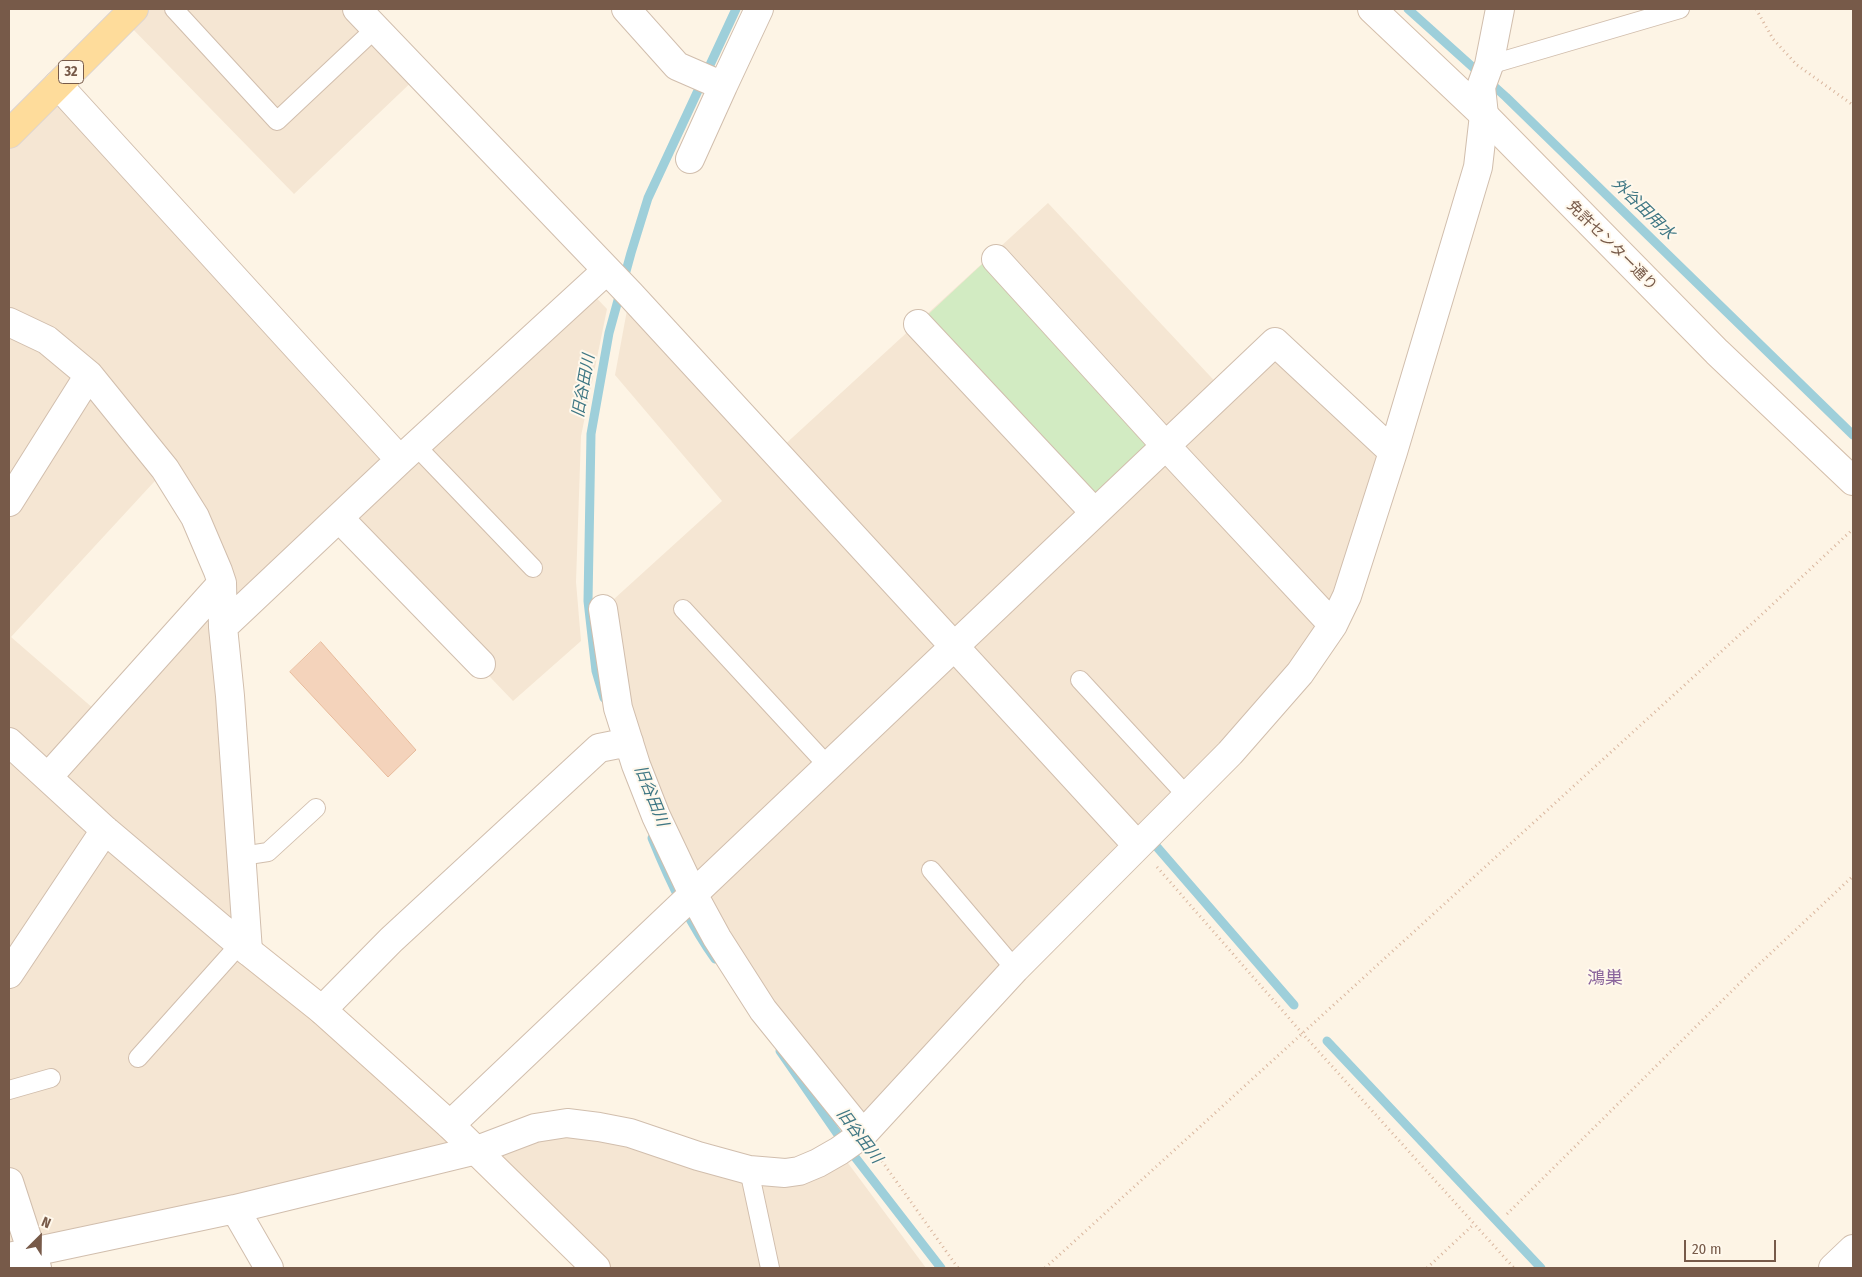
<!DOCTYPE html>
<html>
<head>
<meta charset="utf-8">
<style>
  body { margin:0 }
  #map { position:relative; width:1862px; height:1277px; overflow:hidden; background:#fdf4e5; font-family:"Fira Sans Condensed",sans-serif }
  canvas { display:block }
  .frame { position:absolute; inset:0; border:10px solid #775a49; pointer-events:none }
  .north { position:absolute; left:15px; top:1212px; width:50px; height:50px; -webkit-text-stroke:4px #fff8ec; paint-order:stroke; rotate:23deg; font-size:14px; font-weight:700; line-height:20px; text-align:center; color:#775a49 }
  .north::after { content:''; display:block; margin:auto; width:18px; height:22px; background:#775a49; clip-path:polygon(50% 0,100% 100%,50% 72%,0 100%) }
  .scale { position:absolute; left:1684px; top:1240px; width:92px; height:22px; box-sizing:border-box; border:2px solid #775a49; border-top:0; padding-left:6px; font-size:15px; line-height:18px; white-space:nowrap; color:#775a49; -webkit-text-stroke:4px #fff8ec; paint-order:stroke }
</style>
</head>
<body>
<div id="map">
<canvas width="1862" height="1277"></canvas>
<div class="frame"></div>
<div class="north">N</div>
<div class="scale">20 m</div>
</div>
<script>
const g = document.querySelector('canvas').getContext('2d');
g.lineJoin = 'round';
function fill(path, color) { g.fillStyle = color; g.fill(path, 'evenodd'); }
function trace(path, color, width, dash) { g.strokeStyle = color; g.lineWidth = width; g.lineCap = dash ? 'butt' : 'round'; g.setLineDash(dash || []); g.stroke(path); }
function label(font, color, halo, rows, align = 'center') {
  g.font = font + ' "Fira Sans Condensed","Noto Sans JP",sans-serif'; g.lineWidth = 4; g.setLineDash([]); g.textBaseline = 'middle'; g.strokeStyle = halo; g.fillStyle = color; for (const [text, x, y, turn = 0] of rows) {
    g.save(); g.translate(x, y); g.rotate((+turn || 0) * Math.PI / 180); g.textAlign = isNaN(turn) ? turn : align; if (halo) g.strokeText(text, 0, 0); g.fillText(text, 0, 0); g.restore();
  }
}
const residential = new Path2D(`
  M 134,9 L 357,9 L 420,74 L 294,194 L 123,19 Z
  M 58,85 L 400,460 L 587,288 L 607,309 L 581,436 L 576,582 L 581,641 L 513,701 L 339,519 L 223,627 L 248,951 L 477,1150 L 535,1128 L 749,1170 L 839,1151 L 926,1268 L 596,1268 L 476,1150 L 9,1256 L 9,134 ZM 165,470 L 218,571 L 94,709 L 11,637 Z
  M 1048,203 L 1224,391 L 1275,342 L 1393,452 L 1333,625 L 863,1134 L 763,1010 L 656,816 L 603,609 L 722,501 L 615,375 L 630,294 L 768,460 Z`);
const green = new Path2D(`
  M 993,254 L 1166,446 L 1095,513 L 918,324 Z`);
const stream = new Path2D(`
  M 1408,9 L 1506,97 L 1853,435
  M 604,698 L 596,671 L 588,601 L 591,434 L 609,333 L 631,253 L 648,198 L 736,9
  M 652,838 C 669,880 688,921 715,959
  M 1150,839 L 1294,1005
  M 1327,1041 L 1541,1268
  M 780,1051 L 841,1139 L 941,1268`);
const building = new Path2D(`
  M 321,642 L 416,750 L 388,777 L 290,672 Z`);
const path = new Path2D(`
  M 1756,9 L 1773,39 L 1797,65 L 1853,105
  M 1157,867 L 1302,1033 L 1514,1268
  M 879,1157 L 958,1268
  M 1507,1214 L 1754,969 L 1853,876
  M 1045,1268 L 1757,619 L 1853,529
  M 1427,1268 L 1474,1224`);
const lane = new Path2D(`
  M 174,9 L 277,121 L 376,28
  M 1489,65 L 1680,9
  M 416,446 L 533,568
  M 683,609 L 828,766
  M 1080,680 L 1187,796
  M 242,856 L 268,852 L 316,808
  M 931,870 L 1015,969
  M 138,1058 L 240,944
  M 9,1090 L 51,1078
  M 749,1170 L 770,1268`);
const street = new Path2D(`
  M 357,9 L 630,294 L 1137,845
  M 626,9 L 677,66 L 723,86 L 690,159
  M 58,85 L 400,460
  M 723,86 L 759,9
  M 996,259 L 1166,446 L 1333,625
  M 9,322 L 47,340 L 89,375 L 165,469 L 195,517 L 218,571 L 222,583 L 223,627 L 230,696 L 248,951
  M 918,324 L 1095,513
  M 9,502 L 89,375
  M 339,518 L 481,664
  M 603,609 L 618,708 L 636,765 L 656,816 L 693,894 L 717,938 L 763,1010 L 863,1134
  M 223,627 L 400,460 L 607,270
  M 9,742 L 105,830 L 248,951
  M 48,777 L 222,583
  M 9,974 L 105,830
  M 322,1010 L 391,940 L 599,748 L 629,742
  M 450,1125 L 1275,342 L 1393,452
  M 9,1182 L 37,1268
  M 235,1209 L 269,1268
  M 9,1257 L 235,1209 L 477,1150 L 535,1128 L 567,1123 L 599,1127 L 630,1133 L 698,1156 L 749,1170 L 785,1173 L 799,1171 L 818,1163 L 839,1151 L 863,1134 L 1015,969 L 1230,753 L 1300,673 L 1333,625 L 1347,596 L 1393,452 L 1478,167 L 1484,115 L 1481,87 L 1489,65 L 1500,9
  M 1833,1268 L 1853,1249`);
const secondary = new Path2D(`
  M 1372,9 L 1484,115 L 1717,352 L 1853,481
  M 248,951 L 322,1010 L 450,1125 L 596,1268`);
const primary = new Path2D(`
  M 9,134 L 134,9`);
const shields = [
  [71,72,25]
];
const shieldNames = [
  ["32",71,72]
];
const streetNames = [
  ["免許センター通り",1612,246,45]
];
const waterNames = [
  ["外谷田用水",1643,209,44],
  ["旧谷田川",584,386,-80],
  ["旧谷田川",651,796,68],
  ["旧谷田川",859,1136,53]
];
const quarterNames = [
  ["鴻巣",1605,979]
];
fill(residential, '#f5e6d3');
fill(green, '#d2ebc2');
trace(stream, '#9ecfda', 9);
fill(building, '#f4d3bb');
trace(building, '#e7ba9b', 1);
trace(lane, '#d1bead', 20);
trace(street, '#d1bead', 30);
trace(secondary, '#d4beaa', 30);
trace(primary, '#dcd4d0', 30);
trace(path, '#d9b69e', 3, [1, 4]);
trace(lane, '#fff', 18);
trace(street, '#fff', 28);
trace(secondary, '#fff', 28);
trace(primary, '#fedc9b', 28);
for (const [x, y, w] of shields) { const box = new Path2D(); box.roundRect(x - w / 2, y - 11.5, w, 23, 4); g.fillStyle = '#fff8ec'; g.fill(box); trace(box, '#775a49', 1); }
label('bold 14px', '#775a49', null, shieldNames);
label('15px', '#775a49', '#fff8ec', streetNames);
label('italic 16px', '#3f7784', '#fff8ec', waterNames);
label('18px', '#8a649b', '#fff8ec', quarterNames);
</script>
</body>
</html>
